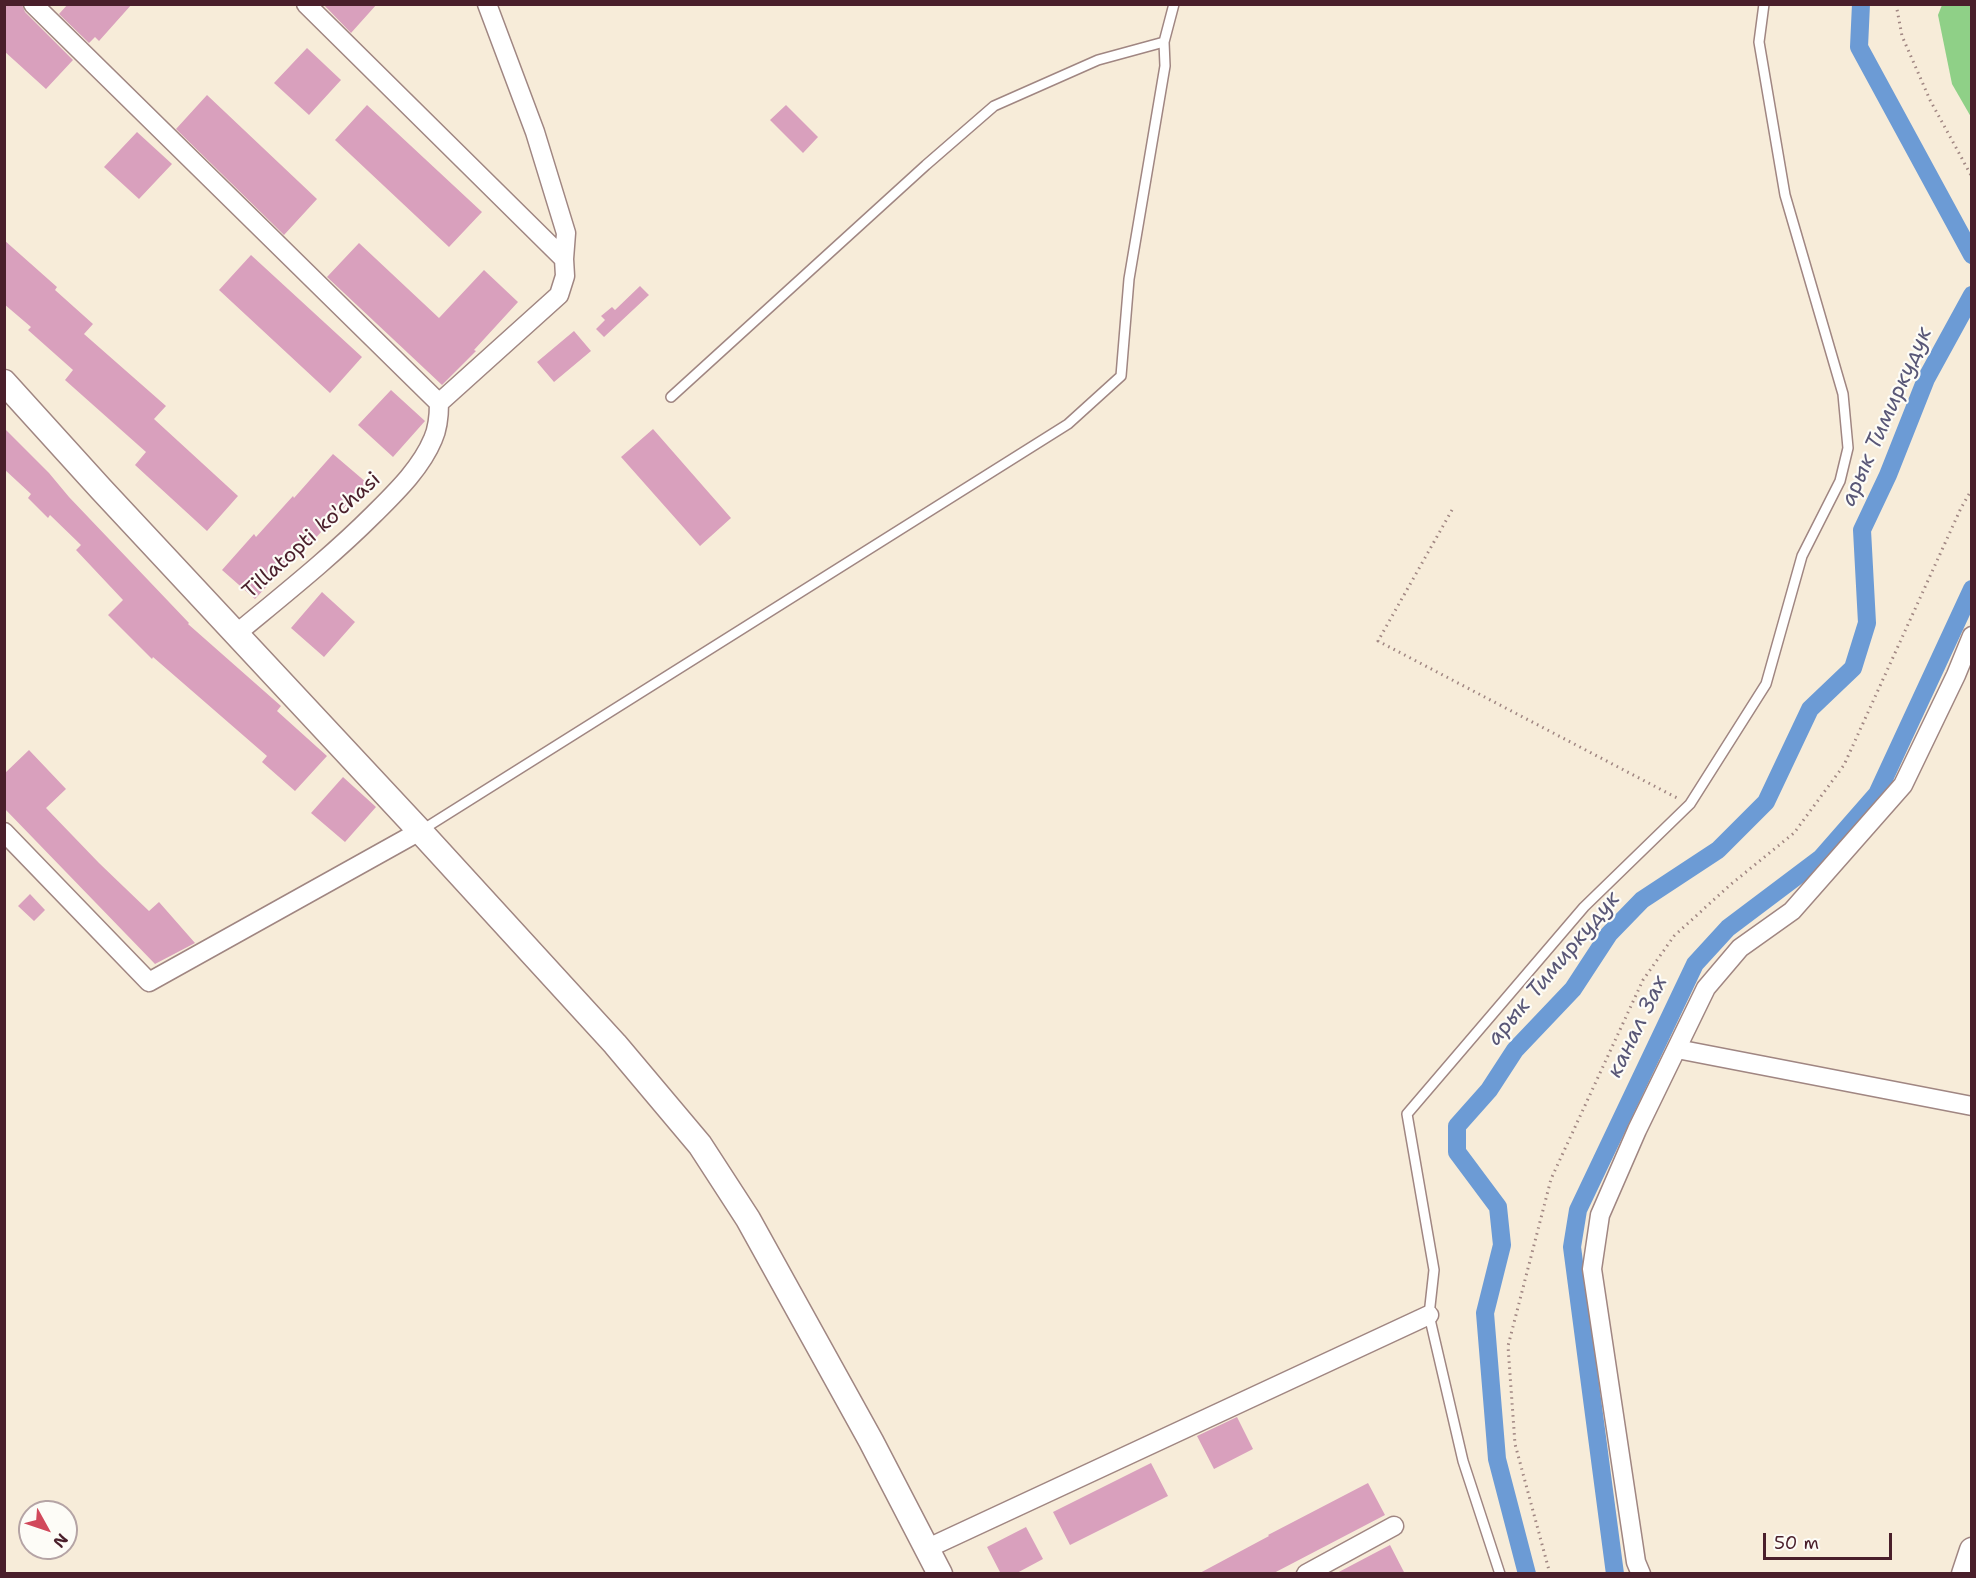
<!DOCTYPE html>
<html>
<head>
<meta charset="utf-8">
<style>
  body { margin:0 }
  #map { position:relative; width:1976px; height:1578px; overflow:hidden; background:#f7ecd9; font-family:"Shantell Sans",sans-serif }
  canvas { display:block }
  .frame { position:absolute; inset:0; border:6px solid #4a1f2b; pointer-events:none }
  .north { position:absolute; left:18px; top:1500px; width:60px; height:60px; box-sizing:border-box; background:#fdfcf7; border:2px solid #b5a4a5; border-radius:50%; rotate:130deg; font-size:16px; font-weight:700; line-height:24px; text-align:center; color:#4a1f2b }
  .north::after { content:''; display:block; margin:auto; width:21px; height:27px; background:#d1495b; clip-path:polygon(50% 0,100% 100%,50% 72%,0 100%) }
  .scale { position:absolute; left:1763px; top:1533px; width:129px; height:27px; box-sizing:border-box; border:3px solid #4a1f2b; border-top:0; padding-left:8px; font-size:18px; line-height:21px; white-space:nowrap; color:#4a1f2b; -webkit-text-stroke:4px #fdfcf7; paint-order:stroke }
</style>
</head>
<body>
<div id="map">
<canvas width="1976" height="1578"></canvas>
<div class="frame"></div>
<div class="north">N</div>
<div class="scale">50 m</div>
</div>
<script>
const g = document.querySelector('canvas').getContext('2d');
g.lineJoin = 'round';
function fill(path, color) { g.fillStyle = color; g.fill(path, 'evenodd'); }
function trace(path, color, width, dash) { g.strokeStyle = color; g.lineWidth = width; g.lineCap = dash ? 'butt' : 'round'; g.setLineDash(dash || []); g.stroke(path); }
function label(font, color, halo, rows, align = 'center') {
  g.font = font + ' "Shantell Sans",sans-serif'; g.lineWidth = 4.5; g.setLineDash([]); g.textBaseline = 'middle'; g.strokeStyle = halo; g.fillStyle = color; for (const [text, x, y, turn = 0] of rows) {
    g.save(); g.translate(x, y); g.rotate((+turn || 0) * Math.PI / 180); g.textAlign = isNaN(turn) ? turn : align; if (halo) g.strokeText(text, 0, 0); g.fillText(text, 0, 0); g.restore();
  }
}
const green = new Path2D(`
  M 1942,5 L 1971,5 L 1971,117 L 1952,84 L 1938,15 Z`);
const canal = new Path2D(`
  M 1861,4 L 1859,47 L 1972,255
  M 1527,1574 L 1497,1459 L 1485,1313 L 1502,1245 L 1498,1207 L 1457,1152 L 1457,1126 L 1489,1090 L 1515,1050 L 1573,989 L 1609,934 L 1642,900 L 1718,850 L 1766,802 L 1810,709 L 1853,668 L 1867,623 L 1862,530 L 1888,475 L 1926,379 L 1972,295
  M 1615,1574 L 1572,1247 L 1578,1210 L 1695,964 L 1728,928 L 1821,858 L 1877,794 L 1972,589`);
const building = new Path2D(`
  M 4,4 L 22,4 L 25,12 L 73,60 L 46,89 L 4,51 Z
  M 68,4 L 132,4 L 99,41 L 95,37 L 89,43 L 59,14 Z
  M 323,4 L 377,4 L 351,33 Z
  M 307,48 L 341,80 L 309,115 L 274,83 Z
  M 207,95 L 317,199 L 284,235 L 176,129 Z
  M 367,105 L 482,212 L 449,247 L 335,140 Z
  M 786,105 L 818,137 L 803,153 L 770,120 Z
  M 137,132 L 172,164 L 139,199 L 104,167 Z
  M 4,240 L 57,287 L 55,290 L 93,324 L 84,334 L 166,406 L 154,419 L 238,496 L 207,531 L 135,465 L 146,452 L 65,380 L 73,370 L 28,330 L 31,327 L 4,304 Z
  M 359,243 L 439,318 L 484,270 L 518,302 L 474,350 L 476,351 L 442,385 L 327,277 Z
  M 251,255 L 362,357 L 330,393 L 219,290 Z
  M 640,286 L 649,295 L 604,337 L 596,329 L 605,320 L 601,316 L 612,307 L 615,310 Z
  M 574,331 L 591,351 L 554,382 L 537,362 Z
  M 391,390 L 425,421 L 393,457 L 358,425 Z
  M 4,428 L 49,473 L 69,497 L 189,623 L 188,624 L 281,706 L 277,711 L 327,756 L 295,791 L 262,762 L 267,756 L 153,657 L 152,659 L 108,615 L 123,600 L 76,550 L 81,545 L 50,515 L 48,518 L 28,498 L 31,494 L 4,469 Z
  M 653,429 L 731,518 L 700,546 L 621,457 Z
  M 333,454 L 367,483 L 294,561 L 292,559 L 255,599 L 222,570 L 254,534 L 256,537 L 293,496 L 294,498 Z
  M 322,592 L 355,622 L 324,657 L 291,628 Z
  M 29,750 L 66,789 L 46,808 L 99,863 L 149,911 L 159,902 L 195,943 L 155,964 L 4,808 L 4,774 Z
  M 343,777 L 376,807 L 345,842 L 311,813 Z
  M 30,894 L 45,910 L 34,921 L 18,906 Z
  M 1237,1417 L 1253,1449 L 1214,1469 L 1197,1436 Z
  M 1151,1463 L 1168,1496 L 1070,1545 L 1053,1512 Z
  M 1368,1483 L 1385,1515 L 1272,1574 L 1198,1574 L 1269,1536 L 1268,1535 Z
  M 1026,1527 L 1043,1559 L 1015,1574 L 1001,1574 L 987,1547 Z
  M 1390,1545 L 1405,1574 L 1335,1574 Z`);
const path = new Path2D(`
  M 1896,4 L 1902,36 L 1930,100 L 1972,177
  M 1452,510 L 1378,641 L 1679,799
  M 1550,1574 L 1515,1444 L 1508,1346 L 1551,1179 L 1643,980 L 1674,936 L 1730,885 L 1794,833 L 1844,765 L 1961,508 L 1972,489`);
const lane = new Path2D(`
  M 671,397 L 926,165 L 994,106 L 1098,60 L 1164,42
  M 422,830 L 1068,424 L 1121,376 L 1129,279 L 1165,66 L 1164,42 L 1174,4
  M 1500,1574 L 1463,1461 L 1429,1315 L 1434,1270 L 1407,1114 L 1584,907 L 1690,804 L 1766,684 L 1802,556 L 1840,481 L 1848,448 L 1843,394 L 1785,195 L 1759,42 L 1764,4`);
const street = new Path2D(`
  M 33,4 L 439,403
  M 306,4 L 564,259 L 565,276 L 559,295 L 439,403
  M 487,4 L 535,132 L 566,233 L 564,259
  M 236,634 C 283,595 331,557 374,514 C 396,492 421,468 433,439 C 438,428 439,416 439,403
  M 4,832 L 149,982 L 420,831
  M 1677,1049 L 1972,1106
  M 926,1549 L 1429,1315
  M 1306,1574 L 1394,1526
  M 1641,1574 L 1636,1562 L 1592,1269 L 1600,1215 L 1637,1130 L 1706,988 L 1740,948 L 1792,911 L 1903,785 L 1956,675 L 1972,636`);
const secondary = new Path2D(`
  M 4,382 L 101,489 L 420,831 L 615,1044 L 700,1145 L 748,1219 L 871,1441 L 940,1574
  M 1964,1574 L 1972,1550`);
const streetNames = [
  ["Tillatopti ko'chasi",312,536,-42]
];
const waterNames = [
  ["арык Тимиркудук",1887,417,-66],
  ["арык Тимиркудук",1554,969,-50],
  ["канал Зах",1638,1027,-64]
];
fill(green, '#8fd087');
trace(canal, '#6c9bd5', 18);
fill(building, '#d9a0bd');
trace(lane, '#a08682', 12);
trace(street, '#a08682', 21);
trace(secondary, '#a08682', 27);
trace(path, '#a08682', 3, [1.5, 4.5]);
trace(lane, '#fff', 9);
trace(street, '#fff', 18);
trace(secondary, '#fff', 24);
label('21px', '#4a1f2b', '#fdfcf7', streetNames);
label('italic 22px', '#595777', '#fdfcf7', waterNames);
</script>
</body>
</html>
